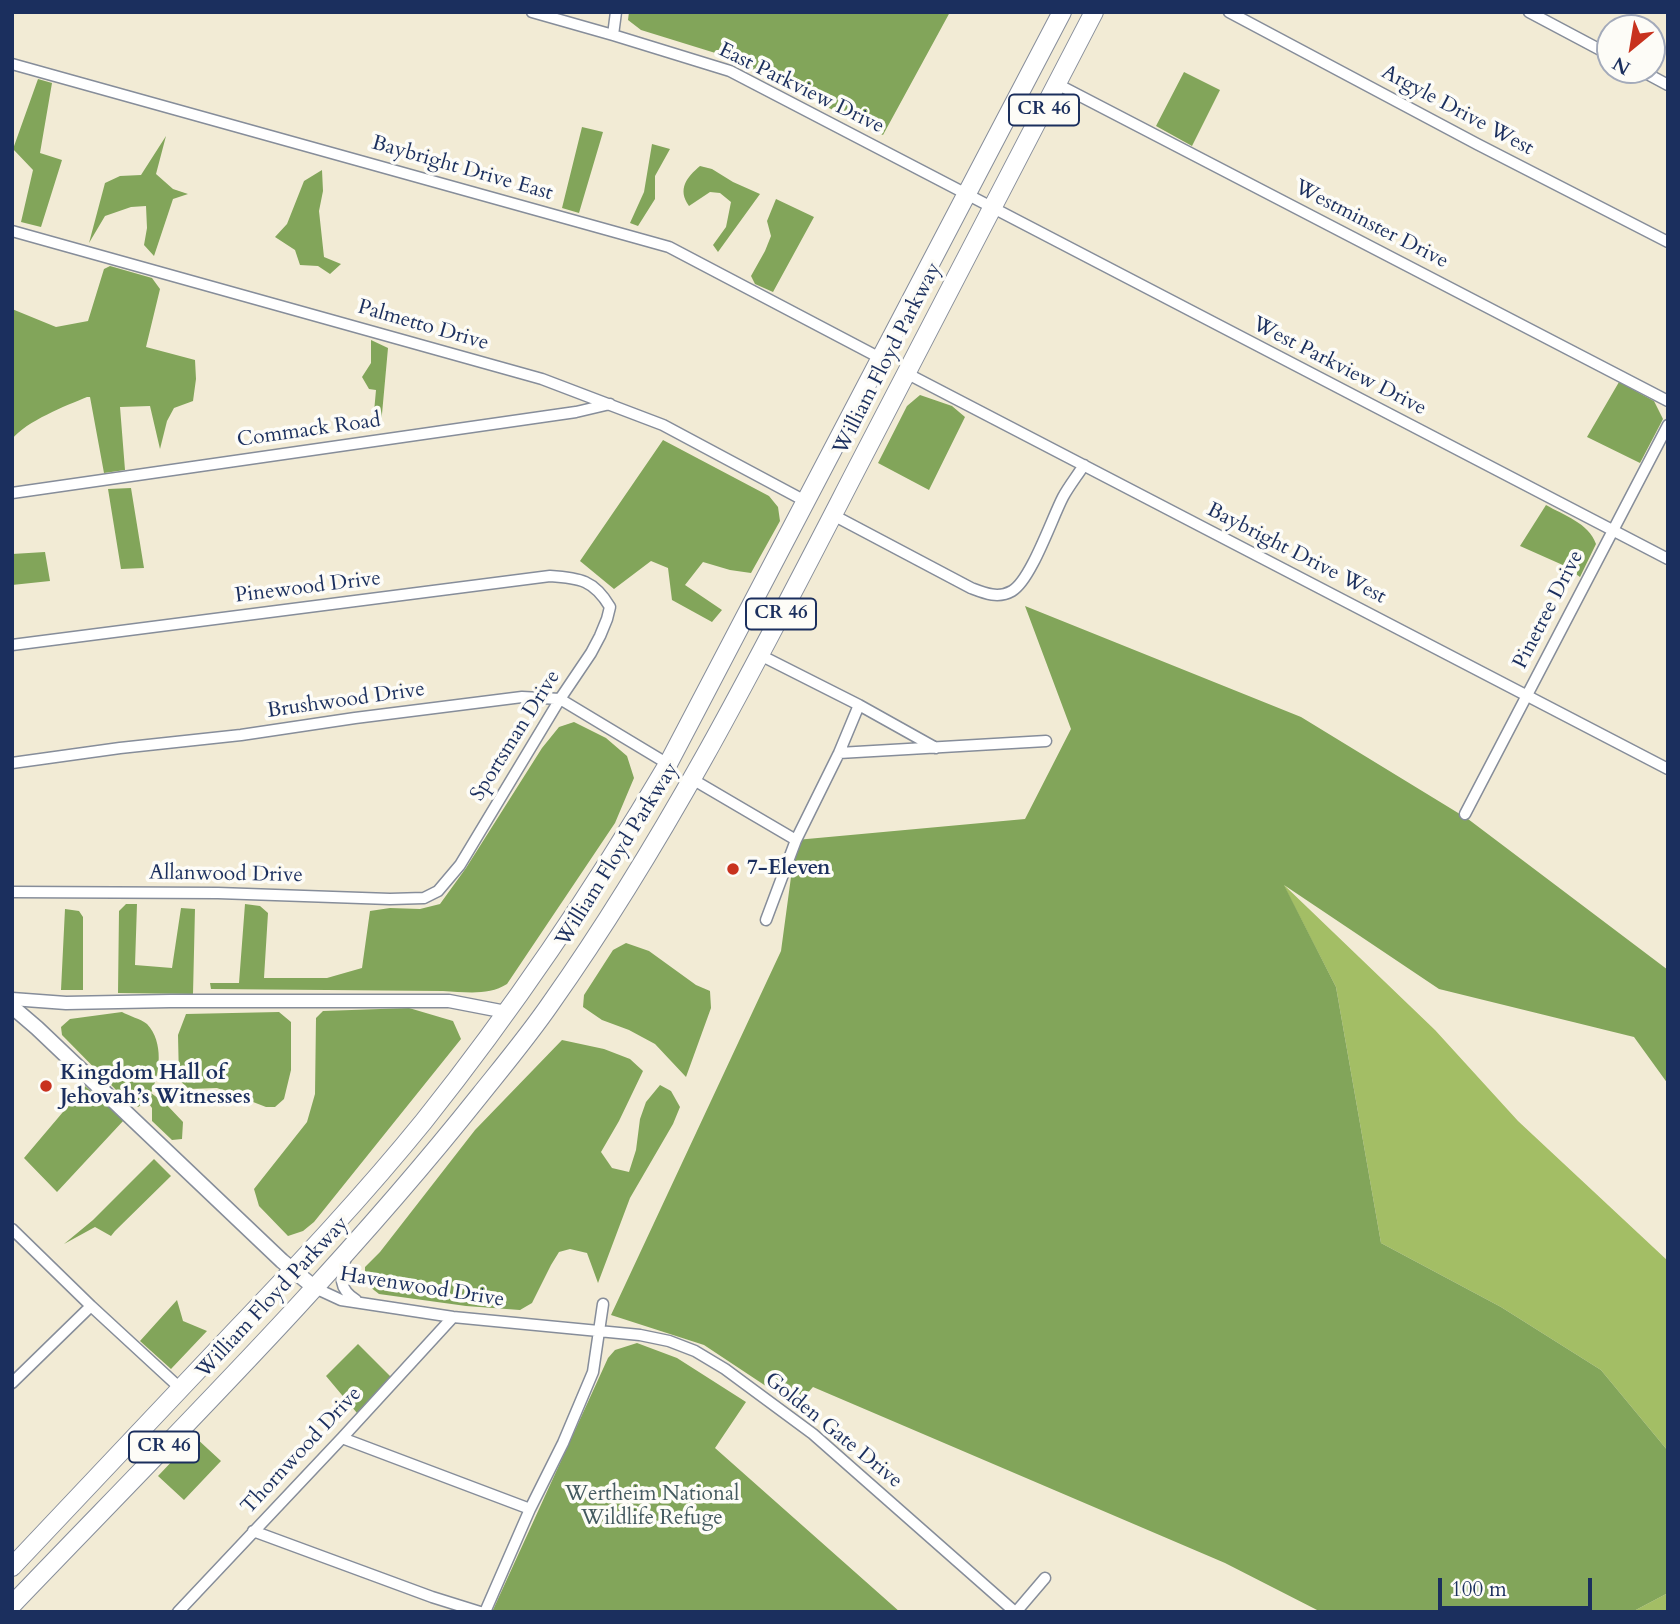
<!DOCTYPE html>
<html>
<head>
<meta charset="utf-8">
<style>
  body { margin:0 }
  #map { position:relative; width:1680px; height:1624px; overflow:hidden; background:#f2ebd5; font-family:Cardo,serif }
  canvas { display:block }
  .frame { position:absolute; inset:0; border:14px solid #1b2f5e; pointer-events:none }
  .north { position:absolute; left:1596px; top:14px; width:70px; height:70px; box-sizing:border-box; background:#fdfcf7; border:2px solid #a3aaba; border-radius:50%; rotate:210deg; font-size:19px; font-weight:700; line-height:28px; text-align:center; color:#1b2f5e }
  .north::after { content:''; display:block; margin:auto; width:24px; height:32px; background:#c8321e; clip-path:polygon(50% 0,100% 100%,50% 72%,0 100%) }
  .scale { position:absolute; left:1438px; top:1578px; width:154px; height:32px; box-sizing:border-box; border:4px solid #1b2f5e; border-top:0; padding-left:9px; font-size:21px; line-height:24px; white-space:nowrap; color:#1b2f5e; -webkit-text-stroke:5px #fdfcf7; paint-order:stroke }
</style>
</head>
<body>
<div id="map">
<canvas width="1680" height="1624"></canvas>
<div class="frame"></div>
<div class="north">N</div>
<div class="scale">100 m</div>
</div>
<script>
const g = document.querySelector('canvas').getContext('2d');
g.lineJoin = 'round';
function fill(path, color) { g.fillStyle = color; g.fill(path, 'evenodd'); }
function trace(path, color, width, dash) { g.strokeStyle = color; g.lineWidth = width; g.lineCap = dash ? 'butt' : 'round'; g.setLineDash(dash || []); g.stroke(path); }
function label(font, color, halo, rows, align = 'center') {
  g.font = font + ' Cardo,serif'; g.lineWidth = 7; g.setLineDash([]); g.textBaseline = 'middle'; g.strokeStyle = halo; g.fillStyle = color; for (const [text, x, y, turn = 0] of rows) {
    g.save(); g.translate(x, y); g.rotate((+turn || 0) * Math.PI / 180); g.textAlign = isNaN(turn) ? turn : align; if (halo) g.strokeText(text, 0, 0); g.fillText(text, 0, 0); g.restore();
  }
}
const green = new Path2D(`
  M 1283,884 L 1435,1030 L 1518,1121 L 1668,1261 L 1668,1451 L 1601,1370 L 1501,1307 L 1381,1243 L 1336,987 Z
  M 1668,1593 L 1668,1612 L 1632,1612 Z`);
const forest = new Path2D(`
  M 629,12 L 950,12 L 883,135 L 725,56 L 641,30 L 628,20 Z
  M 1184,72 L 1220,90 L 1192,146 L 1156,126 Z
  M 38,79 L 52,83 L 40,153 L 62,160 L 41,227 L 21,222 L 33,170 L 13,149 Z
  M 582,127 L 603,132 L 579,213 L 562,208 Z
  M 166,136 L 156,174 L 173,189 L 188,194 L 173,199 L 154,256 L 144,245 L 147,228 L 146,206 L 131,207 L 105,216 L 89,243 L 105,183 L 120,176 L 141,175 Z
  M 652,144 L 670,149 L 655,176 L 655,199 L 638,226 L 630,223 L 644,192 Z
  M 700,166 L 712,169 L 733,182 L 760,194 L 718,252 L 713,245 L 726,227 L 731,202 L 720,193 L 710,192 L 689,206 C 677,189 687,177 700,166 Z
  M 322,170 L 323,191 L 319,211 L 324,257 L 341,264 L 330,274 L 318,266 L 300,265 L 295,250 L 275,237 L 287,224 L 304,181 Z
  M 776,199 L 814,217 L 773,292 L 755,284 L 751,276 L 765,251 L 771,236 L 767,221 Z
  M 110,266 L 152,278 L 160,289 L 146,347 L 195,360 L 196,379 L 193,401 L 174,408 L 167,421 L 160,449 L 150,406 L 120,407 L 125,470 L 104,473 L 90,397 L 87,397 C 65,406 27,421 12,439 L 12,309 L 56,327 L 88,321 L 104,269 Z
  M 371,340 L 388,348 L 381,425 L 373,423 L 376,390 L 369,389 L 362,377 L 371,363 Z
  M 1619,382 L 1654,401 L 1663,419 L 1640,463 L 1587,437 Z
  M 920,395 L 952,406 L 965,417 L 929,490 L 878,463 L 907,406 Z
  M 663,440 L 769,496 L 778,507 L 780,521 L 751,573 L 730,570 L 703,562 L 685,585 L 722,610 L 712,622 L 672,600 L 668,568 L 651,561 L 614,589 L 580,561 Z
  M 131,488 L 144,568 L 121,569 L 108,489 Z
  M 1546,505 C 1563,515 1589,523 1596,544 L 1580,577 L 1565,566 L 1520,546 Z
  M 45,552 L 50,581 L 12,585 L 12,554 Z
  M 1025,606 L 1301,717 L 1468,819 L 1668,970 L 1668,1084 L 1634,1037 L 1439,989 L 1284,885 L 1336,987 L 1381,1243 L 1501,1307 L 1601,1370 L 1668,1451 L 1668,1593 L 1632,1612 L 1321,1612 L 1225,1563 L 813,1387 L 796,1406 L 704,1345 L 611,1315 L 781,951 L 796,840 L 1025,819 L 1071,729 Z
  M 574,722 L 606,738 L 627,756 L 634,778 L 615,823 L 507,984 C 488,996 465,992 443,991 L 211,989 L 210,983 L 239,983 L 245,904 L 260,906 L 268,913 L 264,978 L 327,978 L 362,968 L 370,911 L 390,908 L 420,909 L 440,904 L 466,868 L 542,748 L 559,727 Z
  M 126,904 L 137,904 L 135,965 L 172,968 L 181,908 L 195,909 L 193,994 L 118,993 L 119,911 Z
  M 65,909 L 79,911 L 83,917 L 83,990 L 61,990 Z
  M 626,943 L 649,951 L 696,985 L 710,991 L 711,1008 L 686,1077 L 655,1044 L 629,1030 L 602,1020 L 583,1007 L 584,995 L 613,950 Z
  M 409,1008 L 453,1021 L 461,1039 L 314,1222 L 303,1231 L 288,1236 L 259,1206 L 254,1189 L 307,1122 L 315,1094 L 316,1018 L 323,1011 Z
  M 122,1012 C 129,1016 141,1019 147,1024 C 164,1042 160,1073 151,1093 L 166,1104 L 183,1122 L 182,1139 L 172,1140 L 152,1121 L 152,1108 L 147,1101 L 138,1107 L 123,1097 L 62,1035 L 61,1027 L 70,1019 Z
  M 279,1012 L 291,1022 L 291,1070 L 284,1099 L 275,1107 L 266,1107 L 217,1088 L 189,1089 L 179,1080 L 178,1035 L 186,1014 Z
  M 562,1040 L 604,1049 L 630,1059 L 643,1071 L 619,1121 L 601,1152 L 612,1168 L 629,1172 L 636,1150 L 640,1119 L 646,1102 L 660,1085 L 671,1091 L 680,1107 L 673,1124 L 630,1198 L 598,1283 L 587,1253 L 570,1249 L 559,1252 L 551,1265 L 532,1303 L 520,1310 L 466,1306 L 379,1294 L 365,1283 L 365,1267 L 380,1252 L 475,1130 Z
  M 85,1086 L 124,1120 L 57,1192 L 24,1158 Z
  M 154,1159 L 171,1176 L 115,1231 L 111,1236 L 95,1227 L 64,1244 L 93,1220 Z
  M 177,1300 L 183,1321 L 207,1331 L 171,1369 L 140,1341 Z
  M 637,1343 L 677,1358 L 746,1402 L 715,1448 L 900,1612 L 492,1612 L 608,1358 L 615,1350 Z
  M 358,1344 L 391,1377 L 357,1413 L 326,1376 Z
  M 195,1437 L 221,1461 L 184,1500 L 158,1476 Z`);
const minor = new Path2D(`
  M 532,12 L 613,35 L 730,71 L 1668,559
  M 1229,12 L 1477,144 L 1668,242
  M 1529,12 L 1610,55
  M 613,35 L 616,12
  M 12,64 L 669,247 L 882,359
  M 1640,70 L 1668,85
  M 1057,84 L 1668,401
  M 12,231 L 542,379 L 663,425 L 807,502
  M 906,373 L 1668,769
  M 12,493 L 576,412 L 610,404
  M 833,515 L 971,588 C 984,593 998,599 1012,591 C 1031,580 1052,518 1063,497 C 1069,486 1077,476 1084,465
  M 12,645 L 550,576 C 580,578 594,580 610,607 L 607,619 L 600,636 L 591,653 L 560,699 L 460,865 L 438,891 L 424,898 L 390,899 L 218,893 L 12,892
  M 760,655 L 859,705 L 936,748
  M 839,753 L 1046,741
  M 12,763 L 120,748 L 241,735 L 355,718 L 522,697 L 560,699 L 668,764
  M 692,779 L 796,840
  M 1465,814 L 1668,425
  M 766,920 L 796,840 L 839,753 L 859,705
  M 12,1229 L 91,1306 L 181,1389
  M 346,1257 C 341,1276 337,1288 356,1300
  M 315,1288 L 341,1300 L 453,1317 L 640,1335 L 669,1341 L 695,1351 L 725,1369 L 813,1434 L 1015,1612
  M 12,1383 L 91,1306
  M 342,1438 L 530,1509
  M 253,1531 L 432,1597 L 480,1612
  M 178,1612 L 342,1438 L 453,1317
  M 485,1612 L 530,1509 L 563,1443 L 593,1372 L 603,1304
  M 1016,1612 L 1045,1578`);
const tertiary = new Path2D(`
  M 12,999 L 66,1003 L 170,1001 L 449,1001 L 506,1012`);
const secondary = new Path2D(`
  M 12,1008 L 16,1010 L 37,1028 L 282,1261 L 315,1288`);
const trunk = new Path2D(`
  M 12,1567 C 86,1489 160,1411 233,1333 C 299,1264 364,1195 424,1121 C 514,1008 595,888 668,764 L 1062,12
  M 12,1605 C 171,1439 336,1276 480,1095 C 504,1065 529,1035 551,1003 C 669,836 762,652 856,470 C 935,317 1015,165 1094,12`);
const markers = [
  [733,869,7,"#c8321e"],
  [46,1086,7,"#c8321e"]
];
const shields = [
  [1044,110,70],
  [781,614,70],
  [164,1447,70]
];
const shieldNames = [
  ["CR 46",1044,110],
  ["CR 46",781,614],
  ["CR 46",164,1447]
];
const streetNames = [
  ["East Parkview Drive",801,89,26],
  ["Argyle Drive West",1457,111,28],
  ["Baybright Drive East",462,169,16],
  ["Westminster Drive",1371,225,27],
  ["Palmetto Drive",423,326,16],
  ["William Floyd Parkway",888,359,-63],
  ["West Parkview Drive",1339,367,27],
  ["Commack Road",309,431,-8],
  ["Baybright Drive West",1296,554,27],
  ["Pinewood Drive",308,588,-7],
  ["Pinetree Drive",1549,610,-63],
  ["Brushwood Drive",346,701,-8],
  ["Sportsman Drive",516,736,-58],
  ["William Floyd Parkway",618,855,-58],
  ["Allanwood Drive",226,875,1],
  ["Havenwood Drive",422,1288,9],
  ["William Floyd Parkway",273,1298,-47],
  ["Golden Gate Drive",833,1431,39],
  ["Thornwood Drive",302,1451,-47]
];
const poiNames = [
  ["7-Eleven",747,869],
  ["Kingdom Hall of",60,1074],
  ["Jehovah’s Witnesses",60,1098]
];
const parkNames = [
  ["Wertheim National",652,1495],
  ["Wildlife Refuge",652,1519]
];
fill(green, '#a3be65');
fill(forest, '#82a55a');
trace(minor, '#868d9a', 13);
trace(tertiary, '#868d9a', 15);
trace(secondary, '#868d9a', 17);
trace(trunk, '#868d9a', 20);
trace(minor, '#fff', 10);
trace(tertiary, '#fff', 12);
trace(secondary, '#fff', 14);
trace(trunk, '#fff', 18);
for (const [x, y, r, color] of markers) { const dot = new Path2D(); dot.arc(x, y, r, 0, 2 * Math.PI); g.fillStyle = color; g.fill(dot); trace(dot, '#fdfcf7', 2.5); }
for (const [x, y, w] of shields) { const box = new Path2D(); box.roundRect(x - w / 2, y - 15.5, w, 31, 5); g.fillStyle = '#fdfcf7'; g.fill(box); trace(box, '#1b2f5e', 2); }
label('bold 19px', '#1b2f5e', null, shieldNames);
label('21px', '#1b2f5e', '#fdfcf7', streetNames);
label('bold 21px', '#1b2f5e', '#fdfcf7', poiNames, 'left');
label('21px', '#445a60', '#fdfcf7', parkNames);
</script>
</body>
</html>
